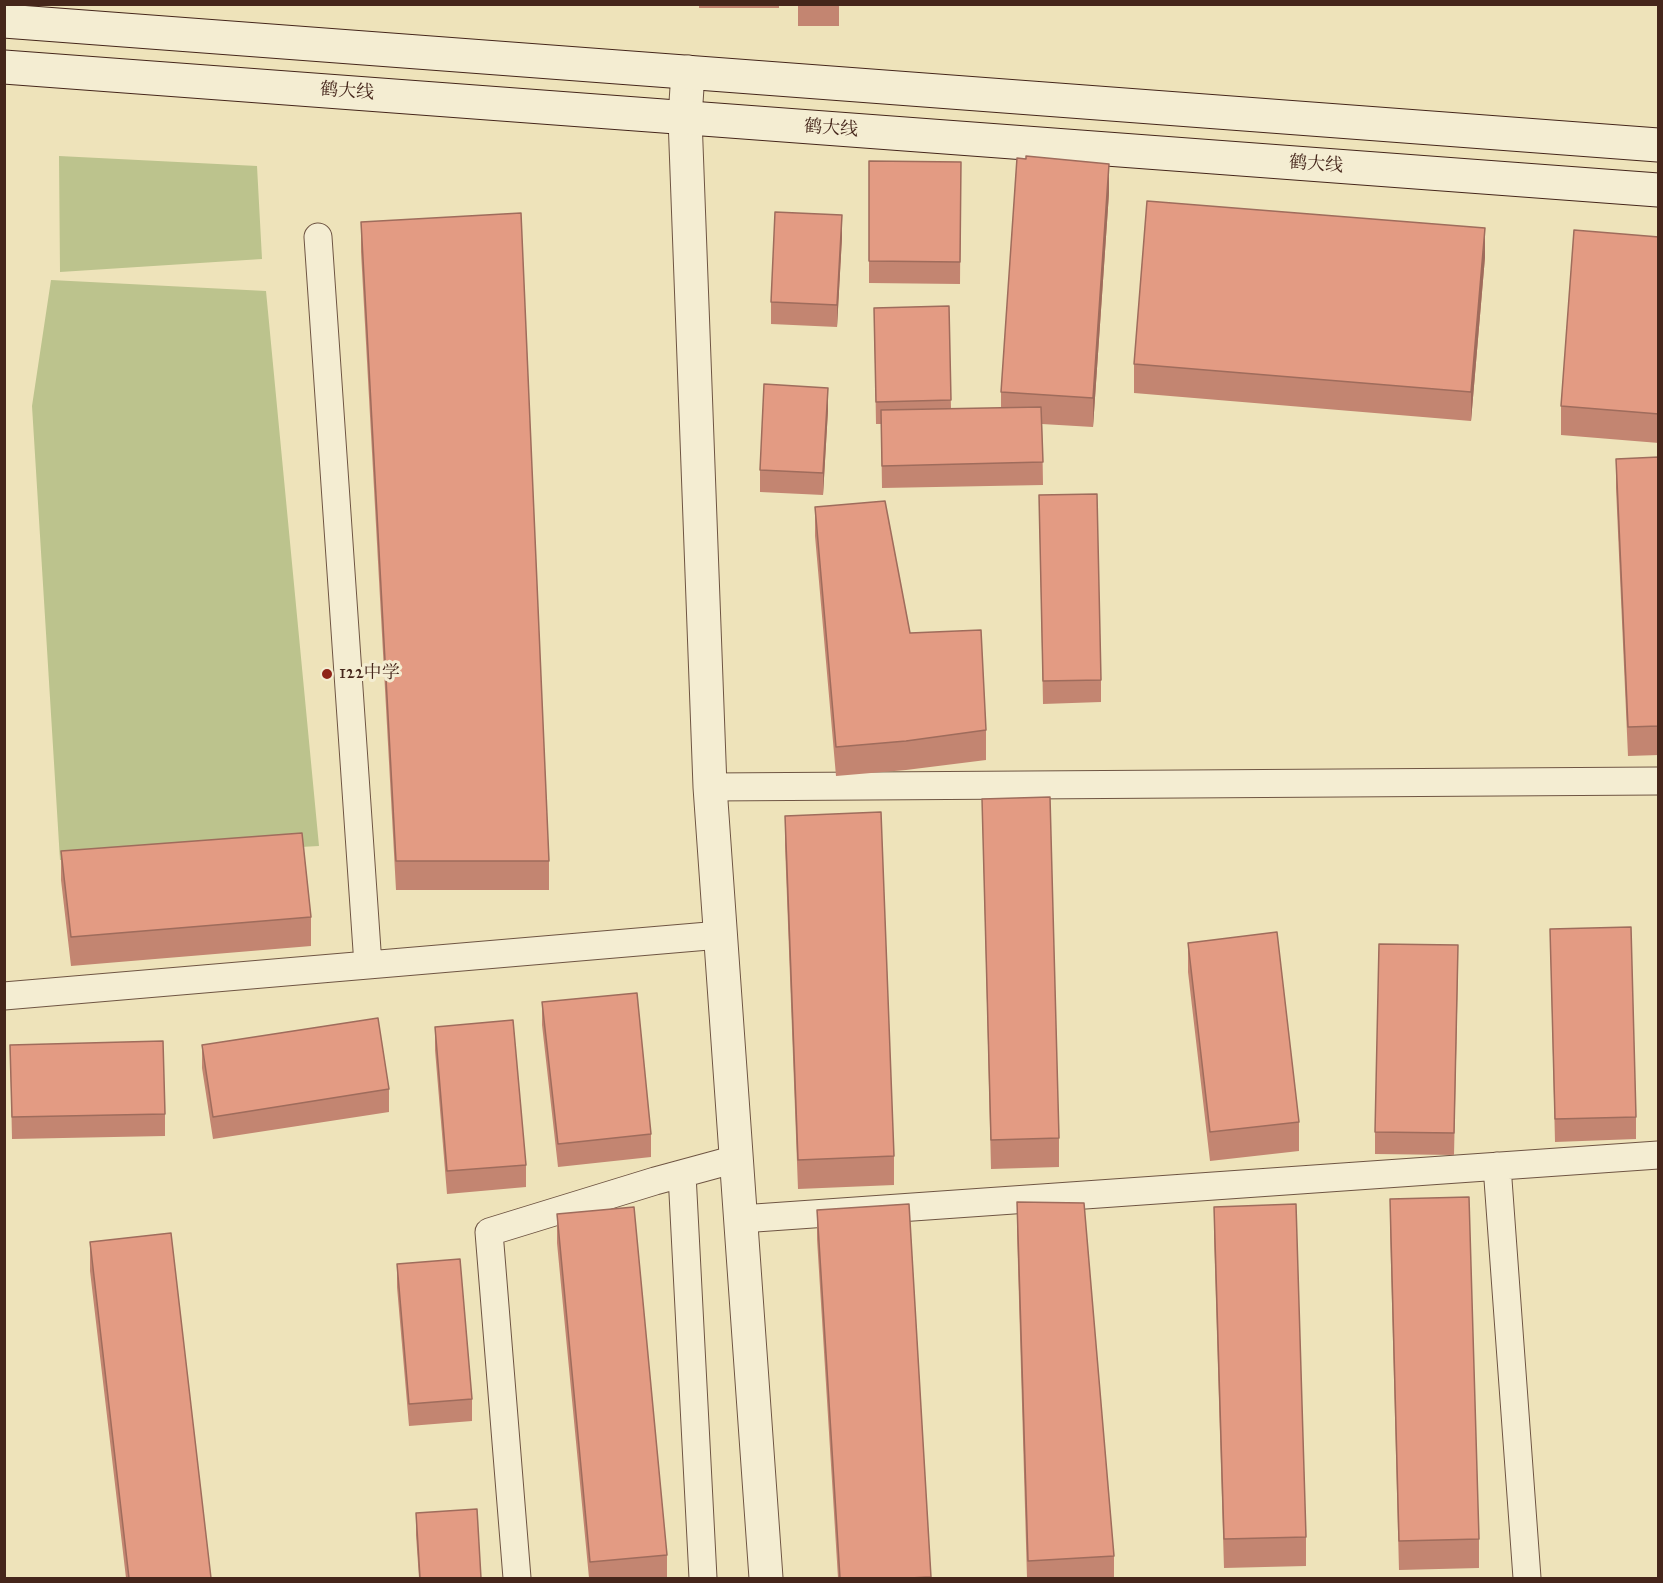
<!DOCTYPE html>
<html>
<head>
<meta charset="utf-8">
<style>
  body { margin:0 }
  #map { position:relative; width:1663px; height:1583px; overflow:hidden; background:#eee3ba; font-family:"IM FELL Great Primer",serif }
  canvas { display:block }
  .frame { position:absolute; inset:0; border:6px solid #45261b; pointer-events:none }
</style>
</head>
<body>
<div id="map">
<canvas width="1663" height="1583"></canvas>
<div class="frame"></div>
</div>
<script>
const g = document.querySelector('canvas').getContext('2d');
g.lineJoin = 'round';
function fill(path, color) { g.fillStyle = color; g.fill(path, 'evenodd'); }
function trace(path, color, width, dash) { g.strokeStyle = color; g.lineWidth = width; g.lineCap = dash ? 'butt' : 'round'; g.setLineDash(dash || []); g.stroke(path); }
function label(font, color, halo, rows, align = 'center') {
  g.font = font + ' "IM FELL Great Primer","Noto Serif SC",serif'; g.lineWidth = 6; g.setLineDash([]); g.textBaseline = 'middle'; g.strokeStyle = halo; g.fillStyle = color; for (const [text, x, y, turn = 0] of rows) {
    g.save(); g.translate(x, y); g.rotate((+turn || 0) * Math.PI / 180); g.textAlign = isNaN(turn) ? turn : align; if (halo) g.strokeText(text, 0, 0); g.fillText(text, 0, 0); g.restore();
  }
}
const green = new Path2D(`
  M 59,156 L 257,166 L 262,259 L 60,272 Z
  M 51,280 L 266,291 L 319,846 L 60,860 L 32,406 Z`);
const minor = new Path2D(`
  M 318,237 L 368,965
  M 710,787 L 1658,781
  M 4,996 L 720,935
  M 1497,1166 L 1527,1578
  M 682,1174 L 703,1578
  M 741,1219 L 1658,1155
  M 517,1578 L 489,1232 L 655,1181 L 736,1159`);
const tertiary = new Path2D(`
  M 688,72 L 685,118 L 710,787 L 766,1578`);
const secondary = new Path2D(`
  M 4,21 L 1658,145
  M 4,67 L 1658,190`);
const wall = new Path2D(`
  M 699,4 L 779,4 L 779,8 L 699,8 Z
  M 798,4 L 839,4 L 839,26 L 798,26 Z
  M 869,161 L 961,162 L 960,284 L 869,283 Z
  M 1109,193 L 1093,427 L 1042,424 L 1043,485 L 882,488 L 881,424 L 876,424 L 874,308 L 949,306 L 951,409 L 1001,408 L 1001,392 Z
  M 361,222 L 549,861 L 549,890 L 396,890 L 361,252 Z
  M 842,237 L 837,327 L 771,324 L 771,302 Z
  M 1659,237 L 1659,443 L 1561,435 L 1561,406 Z
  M 1485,257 L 1471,421 L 1134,393 L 1134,364 Z
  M 828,410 L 823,495 L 760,492 L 760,470 Z
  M 1659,457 L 1659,755 L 1628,756 L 1616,488 L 1616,459 Z
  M 1039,495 L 1101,680 L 1101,702 L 1043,704 Z
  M 815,507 L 910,633 L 986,730 L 986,760 L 906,770 L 836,776 L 815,536 Z
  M 982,799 L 1059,1138 L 1059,1167 L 991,1169 Z
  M 785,816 L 894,1156 L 894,1185 L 798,1189 L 785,845 Z
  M 61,851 L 311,917 L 311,946 L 71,966 L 61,880 Z
  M 1550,929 L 1636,1117 L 1636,1139 L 1555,1142 Z
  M 1188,943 L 1299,1122 L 1299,1151 L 1210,1161 L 1188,972 Z
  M 1458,968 L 1454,1155 L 1375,1154 L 1375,1132 Z
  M 542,1002 L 651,1134 L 651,1157 L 558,1167 L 542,1025 Z
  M 435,1027 L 526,1165 L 526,1187 L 447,1194 L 435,1050 Z
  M 10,1045 L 165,1114 L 165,1136 L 12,1139 Z
  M 202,1045 L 389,1089 L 389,1112 L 213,1139 L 202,1068 Z
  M 1390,1199 L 1479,1539 L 1479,1568 L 1399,1570 L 1390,1228 Z
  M 1017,1202 L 1114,1556 L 1114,1578 L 1027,1578 L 1017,1231 Z
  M 909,1204 L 931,1578 L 838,1578 L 817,1239 L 817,1210 Z
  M 1214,1207 L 1306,1537 L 1306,1566 L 1224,1568 L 1214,1236 Z
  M 557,1214 L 667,1555 L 667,1578 L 589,1578 L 557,1243 Z
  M 90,1242 L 211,1578 L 126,1578 L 90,1271 Z
  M 397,1264 L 472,1399 L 472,1421 L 409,1426 L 397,1287 Z
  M 416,1513 L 481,1578 L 419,1578 L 416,1535 Z`);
const shadedWall = new Path2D(`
  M 1109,164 L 1109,193 L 1093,427 L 1093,398 Z
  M 842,215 L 842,237 L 837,327 L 837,305 Z
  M 1485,228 L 1485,257 L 1471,421 L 1471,392 Z
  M 828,388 L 828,410 L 823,495 L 823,473 Z`);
const building = new Path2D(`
  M 1026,156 L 1109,164 L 1093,398 L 1001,392 L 1017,158 L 1026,159 Z
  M 869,161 L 961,162 L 960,262 L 869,261 Z
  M 1147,201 L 1485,228 L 1471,392 L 1134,364 Z
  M 775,212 L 842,215 L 837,305 L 771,302 Z
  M 521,213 L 549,861 L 396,861 L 361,222 Z
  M 1574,230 L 1659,237 L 1659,414 L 1561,406 Z
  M 949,306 L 951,400 L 876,402 L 874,308 Z
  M 764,384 L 828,388 L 823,473 L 760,470 Z
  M 1041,407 L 1043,462 L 882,466 L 881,410 Z
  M 1659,457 L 1659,726 L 1628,727 L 1616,459 Z
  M 1097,494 L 1101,680 L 1043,681 L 1039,495 Z
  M 885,501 L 910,633 L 981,630 L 986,730 L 906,741 L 836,747 L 815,507 Z
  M 1050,797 L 1059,1138 L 991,1140 L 982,799 Z
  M 881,812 L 894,1156 L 798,1160 L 785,816 Z
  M 302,833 L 311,917 L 71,937 L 61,851 Z
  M 1631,927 L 1636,1117 L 1555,1119 L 1550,929 Z
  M 1277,932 L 1299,1122 L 1210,1132 L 1188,943 Z
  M 1379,944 L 1458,945 L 1454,1133 L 1375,1132 Z
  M 637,993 L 651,1134 L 558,1144 L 542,1002 Z
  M 378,1018 L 389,1089 L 213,1117 L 202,1045 Z
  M 513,1020 L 526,1165 L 447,1171 L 435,1027 Z
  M 163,1041 L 165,1114 L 12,1117 L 10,1045 Z
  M 1469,1197 L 1479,1539 L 1399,1541 L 1390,1199 Z
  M 1017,1202 L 1084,1203 L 1114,1556 L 1028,1561 Z
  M 909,1204 L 931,1577 L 909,1578 L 840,1578 L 817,1210 Z
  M 1296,1204 L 1306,1537 L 1224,1539 L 1214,1207 Z
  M 634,1207 L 667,1555 L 590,1562 L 557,1214 Z
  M 171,1233 L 211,1578 L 129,1578 L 90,1242 Z
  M 460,1259 L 472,1399 L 409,1404 L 397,1264 Z
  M 477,1509 L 481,1578 L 420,1578 L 416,1513 Z`);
const markers = [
  [327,674,6,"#8f2418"]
];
const streetNames = [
  ["鹤大线",347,92,4],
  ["鹤大线",831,129,4],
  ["鹤大线",1316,165,4]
];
const poiNames = [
  ["122中学",339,674]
];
fill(green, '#bcc38d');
trace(minor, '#6f5543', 29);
trace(tertiary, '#6f5543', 35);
trace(secondary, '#45261b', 35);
trace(minor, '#f4edd2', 27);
trace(tertiary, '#f4edd2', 33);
trace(secondary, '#f4edd2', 33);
fill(wall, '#c38571');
fill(shadedWall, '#9f6c5c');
fill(building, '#e39b83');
trace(building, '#9f6c5c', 1.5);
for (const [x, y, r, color] of markers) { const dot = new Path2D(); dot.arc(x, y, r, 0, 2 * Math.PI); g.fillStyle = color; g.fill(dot); trace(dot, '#f4edd2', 2); }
label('18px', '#45261b', '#f4edd2', streetNames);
label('18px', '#45261b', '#f4edd2', poiNames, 'left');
</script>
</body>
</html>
